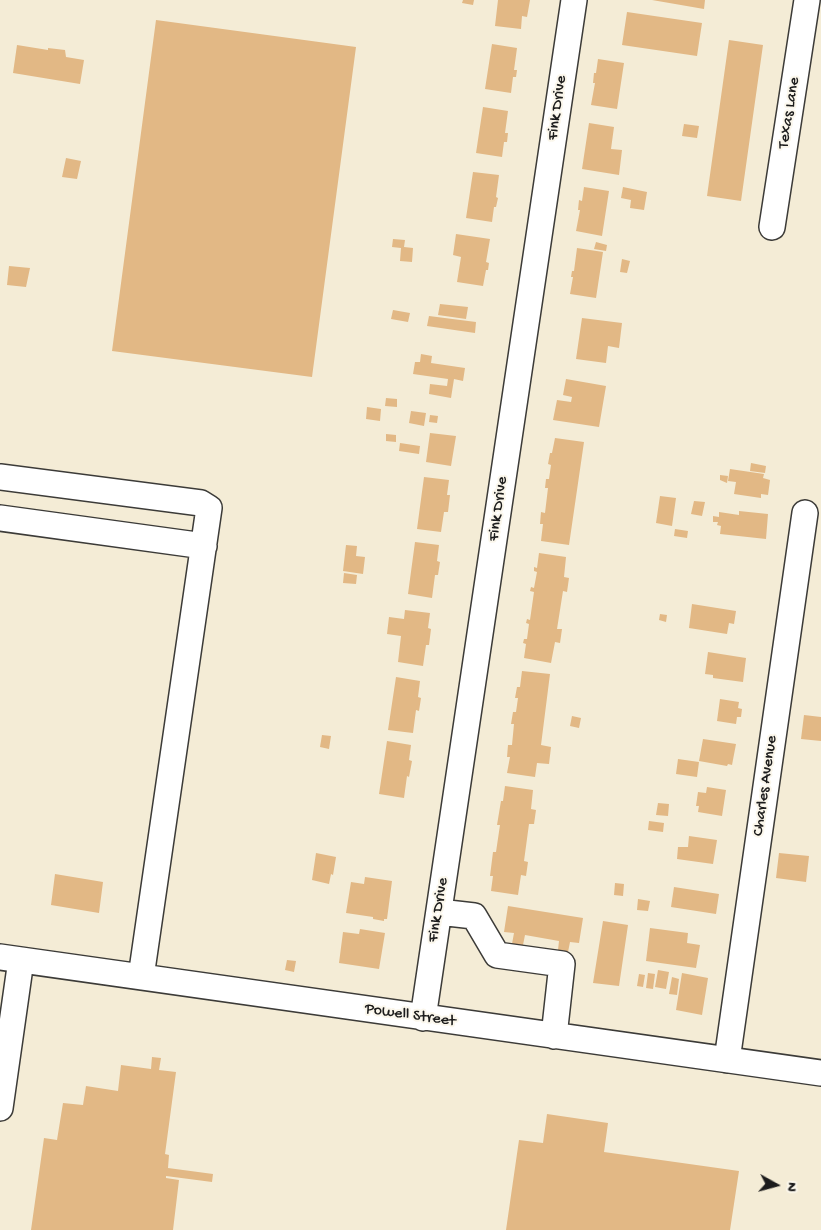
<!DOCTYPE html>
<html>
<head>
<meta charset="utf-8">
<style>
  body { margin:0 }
  #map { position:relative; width:821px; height:1230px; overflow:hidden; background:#f4ecd6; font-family:"Gochi Hand",sans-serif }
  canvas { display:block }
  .north { position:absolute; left:751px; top:1160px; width:50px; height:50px; -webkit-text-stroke:4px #fbf7ec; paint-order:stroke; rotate:97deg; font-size:14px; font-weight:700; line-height:20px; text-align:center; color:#1c1c1c }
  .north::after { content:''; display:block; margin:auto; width:18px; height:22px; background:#1c1c1c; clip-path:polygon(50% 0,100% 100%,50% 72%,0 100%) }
</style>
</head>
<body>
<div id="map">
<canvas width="821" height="1230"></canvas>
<div class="north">N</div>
</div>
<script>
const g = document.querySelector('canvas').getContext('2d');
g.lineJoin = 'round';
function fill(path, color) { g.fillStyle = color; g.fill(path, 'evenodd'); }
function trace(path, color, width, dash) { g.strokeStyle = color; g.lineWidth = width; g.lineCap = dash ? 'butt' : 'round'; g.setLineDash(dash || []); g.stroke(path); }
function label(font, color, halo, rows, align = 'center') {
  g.font = font + ' "Gochi Hand",sans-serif'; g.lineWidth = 4; g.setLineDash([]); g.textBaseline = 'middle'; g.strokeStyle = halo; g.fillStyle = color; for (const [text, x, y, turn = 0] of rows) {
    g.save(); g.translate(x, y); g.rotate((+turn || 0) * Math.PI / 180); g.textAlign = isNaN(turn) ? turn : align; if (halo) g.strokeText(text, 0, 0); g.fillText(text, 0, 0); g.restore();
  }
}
const building = new Path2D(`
  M 463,0 L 474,0 L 473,5 L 462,3 Z
  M 498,0 L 530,0 L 527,17 L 522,16 L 521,29 L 495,26 Z
  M 652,0 L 705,0 L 704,9 Z
  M 627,12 L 702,23 L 697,56 L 622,45 Z
  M 156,20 L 356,47 L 312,377 L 112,351 Z
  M 729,40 L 763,45 L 741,201 L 707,196 Z
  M 492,44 L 517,48 L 514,70 L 517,70 L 516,77 L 513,77 L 511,93 L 485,89 Z
  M 17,45 L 48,50 L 48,48 L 65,50 L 66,57 L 84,60 L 80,84 L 13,73 Z
  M 598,59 L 624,63 L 617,109 L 591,105 L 595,83 L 593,83 L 594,73 L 596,73 Z
  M 483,107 L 508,111 L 505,133 L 508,133 L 507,142 L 504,142 L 502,157 L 476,153 Z
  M 589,123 L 614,127 L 611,149 L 622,150 L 619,175 L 582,169 Z
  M 684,124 L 699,126 L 697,138 L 682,136 Z
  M 66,158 L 81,161 L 77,179 L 62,177 Z
  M 473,172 L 499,175 L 496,197 L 498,198 L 496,207 L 494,207 L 492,222 L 466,218 Z
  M 584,187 L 609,191 L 602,236 L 576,231 L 580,210 L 578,210 L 579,200 L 582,201 Z
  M 623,187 L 647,192 L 644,210 L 630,208 L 631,200 L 621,198 Z
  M 456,234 L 490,239 L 486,262 L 489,263 L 488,270 L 486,270 L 483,286 L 457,282 L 461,257 L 453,255 Z
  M 393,239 L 405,240 L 404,247 L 413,248 L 412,262 L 400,261 L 401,248 L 392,247 Z
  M 596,242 L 607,245 L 606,251 L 594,249 Z
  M 577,248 L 603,252 L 596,298 L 570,294 L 573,277 L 571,277 L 572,271 L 574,271 Z
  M 622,259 L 630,261 L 627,273 L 620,272 Z
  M 9,266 L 30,268 L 26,287 L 7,285 Z
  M 440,304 L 468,307 L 466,319 L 438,315 Z
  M 393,310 L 410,313 L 408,322 L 391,319 Z
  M 429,316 L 476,322 L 475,333 L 427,326 Z
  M 582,318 L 622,323 L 619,348 L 608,346 L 606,363 L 576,359 Z
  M 421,354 L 432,356 L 431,363 L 465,368 L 463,381 L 454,379 L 451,398 L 429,394 L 430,384 L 447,386 L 448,379 L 413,374 L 415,362 L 420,362 Z
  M 566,379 L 606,386 L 599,427 L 553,420 L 557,400 L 571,402 L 572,397 L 563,395 Z
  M 386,398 L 397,399 L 397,407 L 385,406 Z
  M 367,407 L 381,409 L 380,421 L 366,419 Z
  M 411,411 L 426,413 L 424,426 L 409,423 Z
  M 430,415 L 438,416 L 437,423 L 429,422 Z
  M 430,433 L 456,436 L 451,466 L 426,462 Z
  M 386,434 L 396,435 L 396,442 L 386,441 Z
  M 555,438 L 584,442 L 569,545 L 541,541 L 543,524 L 540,524 L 541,512 L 545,513 L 548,488 L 545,488 L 546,479 L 549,479 L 551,465 L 548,464 L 550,453 L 552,453 Z
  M 400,443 L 420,446 L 419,454 L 399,451 Z
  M 751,463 L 766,466 L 765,473 L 750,471 Z
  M 730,469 L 764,474 L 763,478 L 770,480 L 768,495 L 761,494 L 761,498 L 734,494 L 736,482 L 728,481 Z
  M 720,475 L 728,476 L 727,483 L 720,480 Z
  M 424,477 L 449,480 L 447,495 L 450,495 L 448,512 L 444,512 L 441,532 L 417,529 Z
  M 660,496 L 676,498 L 672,526 L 656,523 Z
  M 694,501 L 705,502 L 702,516 L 691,514 Z
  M 739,511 L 768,514 L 766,539 L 720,534 L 721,526 L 717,525 L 718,522 L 713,522 L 713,516 L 719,517 L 719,512 L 739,515 Z
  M 675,529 L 688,531 L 687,538 L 674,536 Z
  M 415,542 L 439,545 L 437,561 L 440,562 L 438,575 L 435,575 L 432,598 L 408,594 Z
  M 346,545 L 357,546 L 356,556 L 365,557 L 363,574 L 343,571 Z
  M 539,553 L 566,557 L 564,577 L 569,578 L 567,592 L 563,591 L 557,629 L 562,629 L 560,643 L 555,642 L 551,663 L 524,658 L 526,644 L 523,643 L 524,639 L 527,639 L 529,624 L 526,623 L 527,619 L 530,620 L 534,592 L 530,591 L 531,587 L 534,588 L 537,572 L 534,571 L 534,567 L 537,568 Z
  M 344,573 L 357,575 L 356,584 L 343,583 Z
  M 692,604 L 736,611 L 734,624 L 729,623 L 727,634 L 689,628 Z
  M 405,610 L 430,613 L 428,628 L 431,629 L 429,645 L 426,645 L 423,666 L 398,662 L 401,636 L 387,634 L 389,617 L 404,619 Z
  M 660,614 L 667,615 L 666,622 L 659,620 Z
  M 708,652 L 746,658 L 743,682 L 713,678 L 713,675 L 705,674 Z
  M 522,671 L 550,674 L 541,745 L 551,747 L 549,764 L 537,763 L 535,777 L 507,773 L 510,757 L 507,757 L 508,745 L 512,745 L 514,724 L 511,724 L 513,712 L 516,712 L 518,698 L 515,698 L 517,687 L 520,687 Z
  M 396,677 L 420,681 L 418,697 L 421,698 L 419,711 L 416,710 L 413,733 L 388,730 Z
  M 720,699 L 739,702 L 738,708 L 742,709 L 741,717 L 737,717 L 736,724 L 717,721 Z
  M 804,715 L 821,717 L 821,741 L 801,739 Z
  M 572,716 L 581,718 L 579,728 L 570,726 Z
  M 322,735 L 331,736 L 329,749 L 320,747 Z
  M 703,739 L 736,744 L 732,765 L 728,764 L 727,766 L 699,761 Z
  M 387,741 L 411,745 L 409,760 L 412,761 L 409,777 L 407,776 L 404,798 L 379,794 Z
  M 678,759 L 699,762 L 697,777 L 676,774 Z
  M 505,786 L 533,790 L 531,809 L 536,810 L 534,824 L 529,824 L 524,861 L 528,862 L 526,876 L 521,875 L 518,895 L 491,891 L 493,876 L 490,876 L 493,852 L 496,852 L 500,825 L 497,825 L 501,801 L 503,801 Z
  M 707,787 L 726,790 L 722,816 L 698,812 L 699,806 L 696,806 L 698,792 L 706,793 Z
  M 658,803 L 669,804 L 668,816 L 656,815 Z
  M 649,821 L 664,823 L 663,832 L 648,830 Z
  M 689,836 L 717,840 L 713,864 L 677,859 L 678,847 L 688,847 Z
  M 316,853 L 336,857 L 333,875 L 331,874 L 329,884 L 312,880 Z
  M 779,853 L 809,856 L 806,882 L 776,878 Z
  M 55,874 L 103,882 L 99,913 L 51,905 Z
  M 365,877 L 392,881 L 387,919 L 384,919 L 384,921 L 373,919 L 373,917 L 346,913 L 351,882 L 364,884 Z
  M 615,883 L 624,884 L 623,896 L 614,895 Z
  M 674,887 L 719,894 L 716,914 L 671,907 Z
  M 638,899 L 650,901 L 648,911 L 637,910 Z
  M 508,906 L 583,918 L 579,943 L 570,942 L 568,952 L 558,950 L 559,941 L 525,935 L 523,945 L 512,944 L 514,933 L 504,932 Z
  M 603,921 L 628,925 L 619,986 L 593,983 Z
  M 650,928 L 688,933 L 687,943 L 700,945 L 696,968 L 646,961 Z
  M 360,929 L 385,933 L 379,969 L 339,963 L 343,932 L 359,934 Z
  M 287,960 L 296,961 L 294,972 L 285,970 Z
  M 658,970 L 669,972 L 666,989 L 655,987 Z
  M 648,973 L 655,974 L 653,989 L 646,988 Z
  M 682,973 L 708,978 L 702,1015 L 676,1010 Z
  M 639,974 L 645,975 L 643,987 L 637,986 Z
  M 672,977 L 679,979 L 677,995 L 669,994 Z
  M 152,1057 L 161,1058 L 159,1070 L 176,1072 L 165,1154 L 169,1155 L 168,1168 L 213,1174 L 212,1182 L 166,1176 L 166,1178 L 179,1180 L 173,1230 L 31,1230 L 44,1138 L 57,1140 L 63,1103 L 83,1105 L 86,1086 L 118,1091 L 121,1065 L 151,1069 Z
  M 547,1114 L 608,1123 L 604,1152 L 739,1171 L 730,1230 L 506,1230 L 519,1140 L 543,1143 Z`);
const minor = new Path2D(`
  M 772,227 L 807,0
  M 0,477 L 201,503 L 209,508 L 141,977
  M 0,518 L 204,546
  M 439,912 L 474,916 L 497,955 L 562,964 L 554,1036
  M 0,957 L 821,1073
  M 423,1018 L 574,0
  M 727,1060 L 805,513
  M 0,1108 L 21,960`);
const streetNames = [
  ["Fink Drive",558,108,-82],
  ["Texas Lane",790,113,-81],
  ["Fink Drive",499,509,-82],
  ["Charles Avenue",766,786,-82],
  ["Fink Drive",439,910,-81],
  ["Powell Street",410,1016,8]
];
fill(building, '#e2b885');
trace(minor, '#3c3b38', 28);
trace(minor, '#fff', 25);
label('16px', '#1c1c1c', '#fbf7ec', streetNames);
</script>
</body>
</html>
